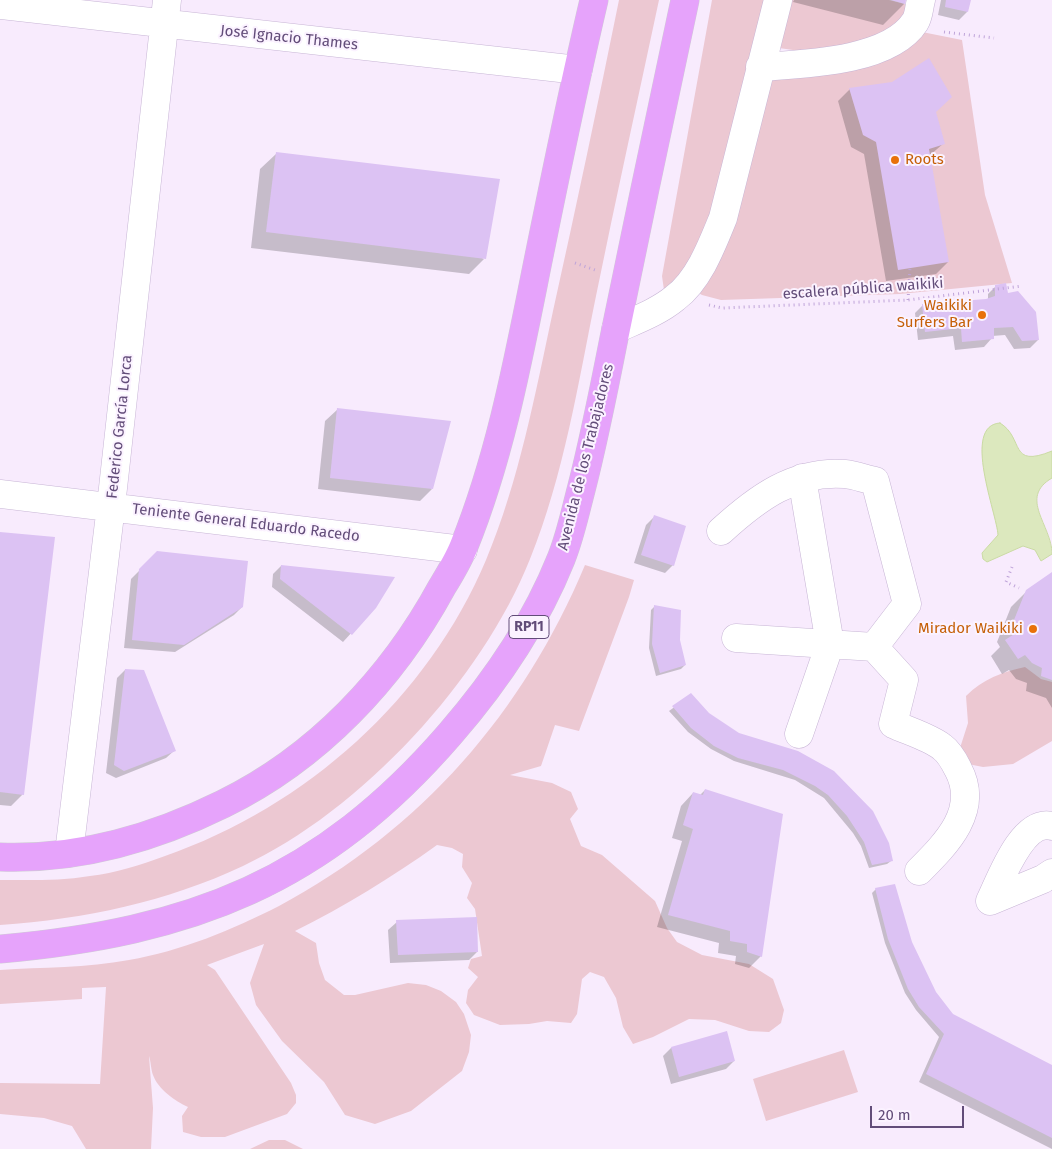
<!DOCTYPE html>
<html>
<head>
<meta charset="utf-8">
<style>
  body { margin:0 }
  #map { position:relative; width:1052px; height:1149px; overflow:hidden; background:#f8ebfd; font-family:"Fira Sans",sans-serif }
  canvas { display:block }
  .scale { position:absolute; left:870px; top:1106px; width:94px; height:22px; box-sizing:border-box; border:2px solid #624c79; border-top:0; padding-left:6px; font-size:15px; line-height:18px; white-space:nowrap; color:#624c79; -webkit-text-stroke:4px #fbf2ff; paint-order:stroke }
</style>
</head>
<body>
<div id="map">
<canvas width="1052" height="1149"></canvas>
<div class="scale">20 m</div>
</div>
<script>
const g = document.querySelector('canvas').getContext('2d');
g.lineJoin = 'round';
function fill(path, color) { g.fillStyle = color; g.fill(path, 'evenodd'); }
function trace(path, color, width, dash) { g.strokeStyle = color; g.lineWidth = width; g.lineCap = dash ? 'butt' : 'round'; g.setLineDash(dash || []); g.stroke(path); }
function label(font, color, halo, rows, align = 'center') {
  g.font = font + ' "Fira Sans",sans-serif'; g.lineWidth = 4; g.setLineDash([]); g.textBaseline = 'middle'; g.strokeStyle = halo; g.fillStyle = color; for (const [text, x, y, turn = 0] of rows) {
    g.save(); g.translate(x, y); g.rotate((+turn || 0) * Math.PI / 180); g.textAlign = isNaN(turn) ? turn : align; if (halo) g.strokeText(text, 0, 0); g.fillText(text, 0, 0); g.restore();
  }
}
const green = new Path2D(`
  M 619,0 L 659,0 C 638,99 616,197 596,296 C 578,384 564,475 530,559 C 482,680 361,811 243,866 C 166,902 85,919 0,925 L 0,880 C 30,880 60,881 90,876 C 115,873 141,865 165,856 C 306,807 428,698 486,560 C 519,481 535,395 553,311 C 576,207 598,104 619,0 Z
  M 712,0 L 765,0 L 716,207 L 687,269 L 664,290 L 662,276 Z
  M 791,0 L 889,0 L 913,6 L 889,32 L 843,46 L 807,52 L 779,48 Z
  M 922,32 L 962,40 L 985,195 L 1012,283 L 900,294 L 721,300 L 702,295 L 694,290 L 765,82 L 861,63 Z
  M 585,565 L 634,580 L 629,597 L 579,731 L 555,725 L 541,766 L 510,775 L 552,783 L 571,792 L 578,809 L 570,819 L 581,846 L 602,855 L 655,901 L 667,928 L 677,942 L 702,955 L 749,964 L 773,979 L 784,1010 L 781,1023 L 769,1032 L 749,1031 L 715,1020 L 689,1019 L 653,1037 L 633,1044 L 623,1027 L 616,998 L 604,977 L 590,972 L 582,979 L 577,1014 L 571,1023 L 547,1021 L 529,1024 L 500,1025 L 474,1015 L 466,1003 L 468,990 L 478,977 L 468,968 L 471,959 L 482,956 L 475,909 L 467,898 L 472,883 L 462,867 L 463,854 L 452,848 L 437,845 C 391,878 345,906 295,931 L 316,943 L 319,963 L 325,980 L 344,995 L 355,995 L 408,983 L 426,985 L 441,991 L 456,1002 L 464,1014 L 471,1035 L 469,1052 L 462,1071 L 411,1111 L 375,1124 L 345,1115 L 324,1082 L 282,1041 L 256,1005 L 250,983 L 264,944 L 207,965 L 215,970 L 291,1083 L 296,1095 L 296,1103 L 287,1114 L 225,1137 L 201,1137 L 183,1132 L 182,1116 L 188,1107 C 175,1101 158,1089 153,1075 C 151,1070 151,1062 149,1056 L 153,1108 L 151,1149 L 86,1149 L 72,1126 L 44,1118 L 0,1114 L 0,1083 L 100,1084 L 106,987 L 82,988 L 82,999 L 0,1004 L 0,970 C 42,967 87,968 129,960 C 181,951 232,930 279,906 C 421,830 523,713 585,565 Z
  M 1025,667 L 1041,679 L 1052,682 L 1052,741 L 1013,764 L 983,767 L 968,764 L 960,748 L 968,723 L 966,696 C 983,679 1002,672 1025,667 Z
  M 844,1050 L 858,1092 L 766,1121 L 753,1079 Z
  M 269,1140 L 285,1140 L 303,1149 L 250,1149 Z`);
const water = new Path2D(`
  M 1000,423 C 1025,438 1008,469 1052,451 L 1052,478 C 1018,498 1052,525 1052,554 L 1041,561 L 1035,550 L 1023,546 L 987,562 L 983,559 L 982,553 L 998,535 C 997,514 961,425 1000,423 Z`);
const shadow = new Path2D(`
  M 794,0 L 905,0 L 904,4 L 883,25 L 793,2 Z
  M 941,0 L 970,0 L 967,12 L 959,20 L 938,15 Z
  M 850,89 L 935,112 L 944,143 L 929,156 L 948,262 L 936,274 L 886,281 L 864,154 L 851,147 L 838,101 Z
  M 276,154 L 484,259 L 469,274 L 251,248 L 260,169 Z
  M 996,286 L 1007,294 L 1038,340 L 1030,348 L 1014,349 L 1005,335 L 992,336 L 992,338 L 984,347 L 955,350 L 953,336 L 918,340 L 915,313 L 923,305 L 988,300 L 988,294 Z
  M 338,409 L 432,489 L 420,501 L 318,489 L 325,421 Z
  M 654,517 L 673,565 L 665,573 L 634,563 L 646,525 Z
  M 0,533 L 23,794 L 11,806 L 0,805 Z
  M 157,553 L 242,607 L 234,615 L 175,652 L 124,648 L 131,579 Z
  M 281,566 L 375,607 L 343,642 L 272,587 L 273,574 Z
  M 1052,573 L 1052,708 L 1046,698 L 1026,691 L 1027,683 L 1016,679 L 1009,670 L 1002,674 L 991,656 L 1000,647 L 997,642 L 1011,607 L 1027,591 Z
  M 655,606 L 678,640 L 685,665 L 681,669 L 656,676 L 649,648 L 651,610 Z
  M 125,670 L 175,750 L 166,758 L 116,778 L 106,773 L 117,678 Z
  M 691,695 L 708,714 L 738,734 L 798,752 L 891,861 L 887,864 L 869,868 L 861,846 L 853,833 L 824,798 L 795,780 L 734,761 L 711,749 L 688,732 L 669,711 Z
  M 705,790 L 761,956 L 749,968 L 735,964 L 736,956 L 718,953 L 719,943 L 657,927 L 682,841 L 672,838 L 681,806 L 693,793 L 700,795 Z
  M 876,889 L 911,943 L 935,993 L 952,1015 L 1052,1066 L 1052,1149 L 919,1082 L 939,1037 L 916,1010 L 905,993 L 885,943 L 872,893 Z
  M 397,922 L 477,952 L 469,960 L 390,963 L 388,930 Z
  M 726,1033 L 734,1061 L 726,1069 L 671,1084 L 663,1056 L 671,1048 Z`);
const building = new Path2D(`
  M 891,0 L 906,0 L 905,4 Z
  M 946,0 L 971,0 L 968,12 L 945,7 Z
  M 929,58 L 952,97 L 936,112 L 945,144 L 929,149 L 949,262 L 898,270 L 876,142 L 863,135 L 849,88 L 892,82 Z
  M 276,152 L 500,179 L 486,259 L 266,232 Z
  M 1006,283 L 1008,293 L 1018,291 L 1036,312 L 1039,340 L 1022,341 L 1013,327 L 994,328 L 994,339 L 962,342 L 961,328 L 925,332 L 922,304 L 986,299 L 995,296 L 995,285 Z
  M 337,408 L 451,421 L 433,489 L 330,478 Z
  M 654,515 L 686,526 L 674,566 L 641,555 Z
  M 0,532 L 55,537 L 24,795 L 0,792 Z
  M 157,551 L 248,561 L 243,607 L 184,645 L 132,640 L 139,569 Z
  M 281,565 L 395,577 L 376,608 L 352,635 L 280,579 Z
  M 1052,572 L 1052,680 L 1041,676 L 1042,668 L 1032,663 L 1025,655 L 1018,659 L 1005,640 L 1016,633 L 1012,625 L 1026,590 Z
  M 654,605 L 681,610 L 680,640 L 686,665 L 660,673 L 652,644 Z
  M 125,669 L 144,670 L 176,751 L 124,771 L 114,765 Z
  M 691,693 L 709,713 L 739,733 L 798,751 L 834,771 L 873,811 L 889,843 L 893,861 L 872,865 L 864,842 L 847,816 L 828,795 L 815,786 L 783,770 L 738,758 L 714,746 L 691,728 L 672,706 Z
  M 705,789 L 783,814 L 762,957 L 747,952 L 747,944 L 730,941 L 730,931 L 668,915 L 693,829 L 683,825 L 693,792 L 703,795 Z
  M 895,884 L 912,942 L 936,992 L 953,1014 L 1052,1065 L 1052,1138 L 926,1074 L 944,1034 L 919,1007 L 908,989 L 888,939 L 875,888 Z
  M 477,917 L 478,952 L 398,955 L 396,920 Z
  M 727,1031 L 735,1061 L 679,1077 L 671,1047 Z`);
const path = new Path2D(`
  M 944,32 L 994,38
  M 575,263 L 598,271
  M 908,300 L 910,268
  M 709,305 L 722,308 L 908,300 L 1022,286
  M 1012,567 L 1006,582 L 1019,588`);
const minor = new Path2D(`
  M 0,5 L 578,70
  M 760,67 C 803,64 889,62 915,22 C 919,16 919,7 921,0
  M 616,329 C 636,320 658,312 675,298 C 699,280 712,245 723,218 L 778,0
  M 0,494 L 463,550
  M 721,531 C 756,499 794,470 845,474 C 855,475 865,479 875,481 L 907,604 L 874,647
  M 736,638 L 874,647 L 904,680 L 893,724 C 908,731 929,737 942,747 C 949,752 954,761 958,769 C 980,810 947,843 919,871
  M 799,734 L 830,644 L 802,478
  M 69,853 L 111,506 L 167,0
  M 990,901 C 1000,881 1022,818 1052,826
  M 990,901 L 1043,879 L 1052,873`);
const major = new Path2D(`
  M 0,857 C 78,860 154,838 223,804 C 317,758 392,679 442,587 C 450,574 458,561 464,546 C 500,457 518,361 537,266 C 555,177 573,89 594,0
  M 0,949 C 192,932 322,882 450,734 C 496,681 535,624 561,559 C 570,537 575,513 581,490 C 594,440 604,389 614,338 C 637,225 661,113 685,0`);
const markers = [
  [895,160,5,"#e8710a"],
  [982,315,5,"#e8710a"],
  [1033,629,5,"#e8710a"]
];
const shields = [
  [529,627,40]
];
const shieldNames = [
  ["RP11",529,627]
];
const streetNames = [
  ["José Ignacio Thames",289,38,6],
  ["escalera pública waikiki",863,289,-4],
  ["Federico García Lorca",120,427,-84],
  ["Avenida de los Trabajadores",586,457,-76],
  ["Teniente General Eduardo Racedo",246,523,7]
];
const foodNames = [
  ["Roots",905,160,"left"],
  ["Waikiki",972,306],
  ["Surfers Bar",972,323],
  ["Mirador Waikiki",1023,629]
];
fill(green, '#ecc8d2');
fill(water, '#dce8be');
trace(water, '#cadaa4', 1);
fill(shadow, '#0003');
fill(building, '#dcc2f3');
trace(minor, '#c7b5d5', 29);
trace(major, '#d0c9d7', 29);
trace(path, '#bfa4d9', 3, [1, 4]);
trace(minor, '#fff', 28);
trace(major, '#e6a3fb', 28);
for (const [x, y, r, color] of markers) { const dot = new Path2D(); dot.arc(x, y, r, 0, 2 * Math.PI); g.fillStyle = color; g.fill(dot); trace(dot, '#fbf2ff', 2); }
for (const [x, y, w] of shields) { const box = new Path2D(); box.roundRect(x - w / 2, y - 11.5, w, 23, 4); g.fillStyle = '#fbf2ff'; g.fill(box); trace(box, '#624c79', 1); }
label('bold 14px', '#624c79', null, shieldNames);
label('15px', '#624c79', '#fbf2ff', streetNames);
label('15px', '#c56008', '#fbf2ff', foodNames, 'right');
</script>
</body>
</html>
